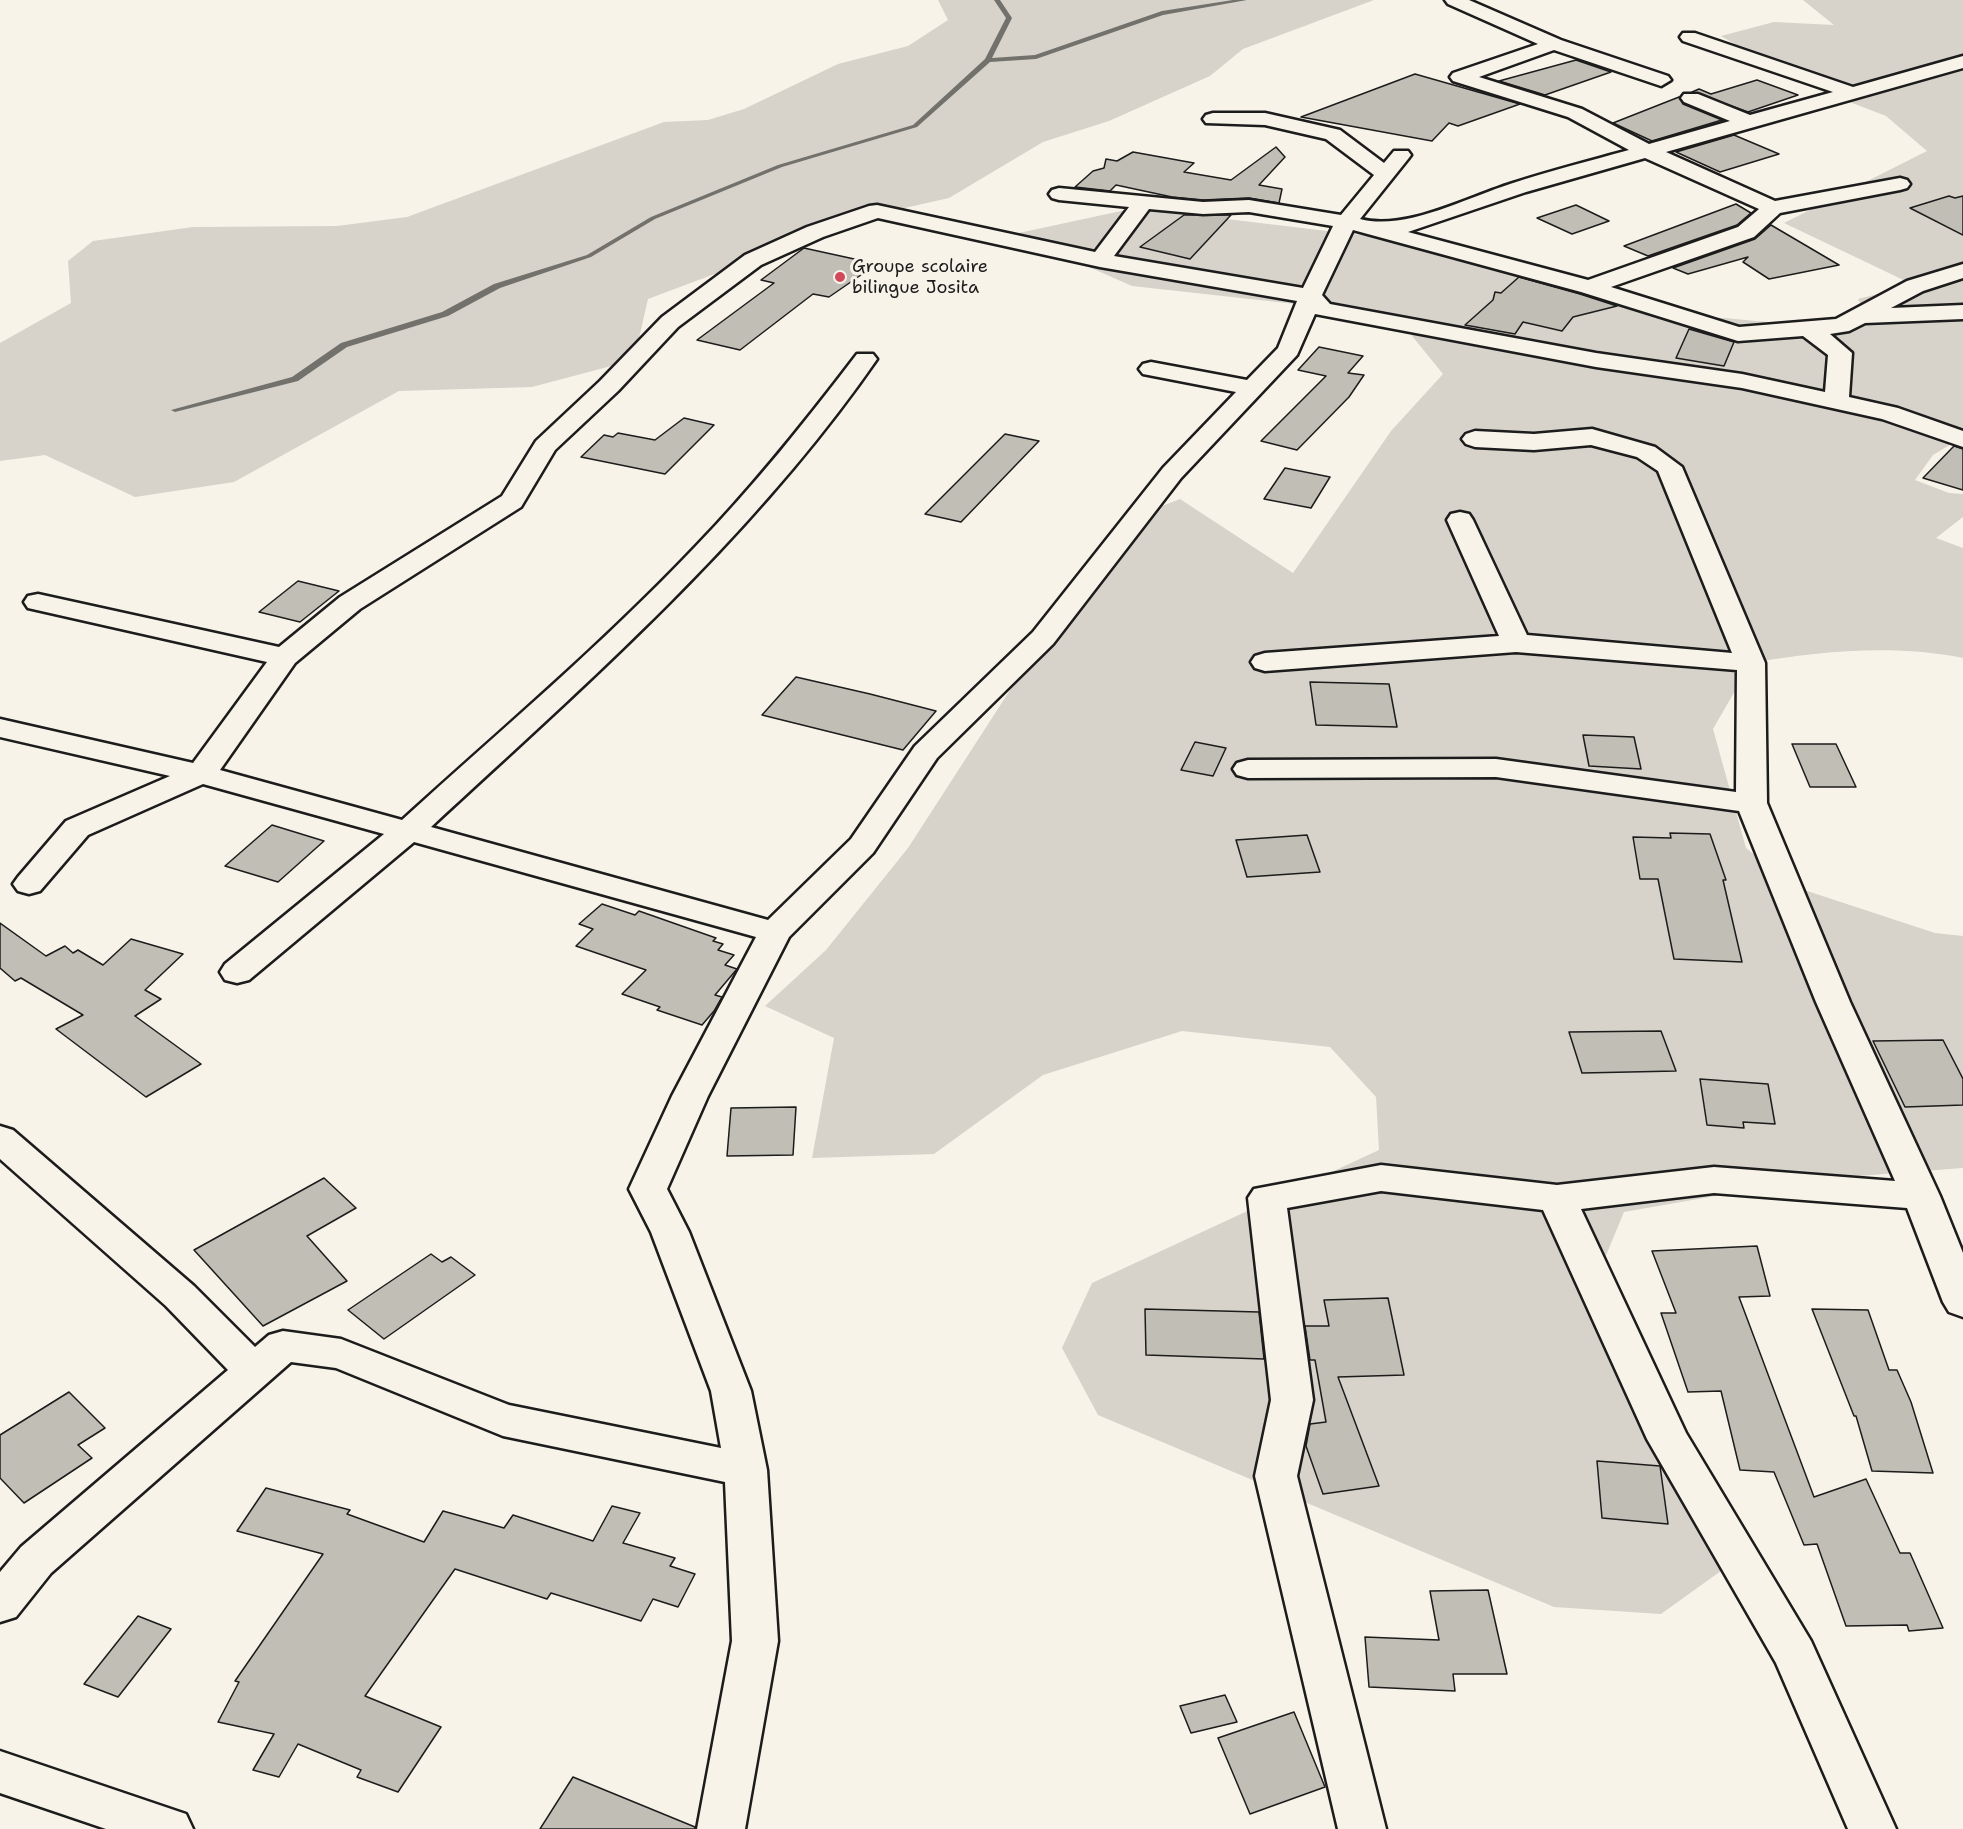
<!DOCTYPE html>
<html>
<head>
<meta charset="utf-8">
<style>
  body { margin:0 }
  canvas { display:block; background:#f7f3e8 }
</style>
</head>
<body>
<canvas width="1963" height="1829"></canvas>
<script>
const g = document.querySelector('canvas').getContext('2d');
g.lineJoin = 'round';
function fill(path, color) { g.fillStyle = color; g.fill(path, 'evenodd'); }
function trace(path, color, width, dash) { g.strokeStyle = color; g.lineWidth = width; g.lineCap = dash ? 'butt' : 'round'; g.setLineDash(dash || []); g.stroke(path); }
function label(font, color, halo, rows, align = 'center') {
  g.font = font + ' "Shantell Sans",sans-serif'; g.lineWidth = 6; g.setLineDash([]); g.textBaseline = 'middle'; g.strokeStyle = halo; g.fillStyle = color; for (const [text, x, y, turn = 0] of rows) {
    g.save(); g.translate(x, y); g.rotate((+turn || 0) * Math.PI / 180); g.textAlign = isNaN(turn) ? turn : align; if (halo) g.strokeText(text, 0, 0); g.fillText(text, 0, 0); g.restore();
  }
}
const green = new Path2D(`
  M 938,0 L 1374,0 L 1243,49 L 1210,76 L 1109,121 L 1043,142 L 949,198 L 869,216 L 648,299 L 634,360 L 532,387 L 399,391 L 234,482 L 135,497 L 45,455 L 0,461 L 0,343 L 71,303 L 68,261 L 93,241 L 193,227 L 337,226 L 407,217 L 664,122 L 708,120 L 744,109 L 838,64 L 908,46 L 948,20 Z
  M 1803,0 L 1963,0 L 1963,437 L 1933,455 L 1915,480 L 1949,493 L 1963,494 L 1963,517 L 1936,538 L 1963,548 L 1963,658 C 1895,644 1819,651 1751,663 L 1713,729 L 1746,848 L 1792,886 L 1935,933 L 1963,936 L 1963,1168 L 1806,1180 L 1624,1212 L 1600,1270 L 1708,1469 L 1732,1563 L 1661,1614 L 1554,1607 L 1098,1415 L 1062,1348 L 1092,1283 L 1379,1150 L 1376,1097 L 1330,1047 L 1182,1031 L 1043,1075 L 934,1154 L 812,1158 L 834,1038 L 765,1006 L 826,950 L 908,848 L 1118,523 L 1180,499 L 1293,573 L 1391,431 L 1443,374 L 1395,315 L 1132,286 L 1014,234 L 1135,208 L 1427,243 L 1663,316 L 1724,318 L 1854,330 L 1869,318 L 1858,299 L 1914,285 L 1784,223 L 1927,151 L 1886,116 L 1803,84 L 1721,36 L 1774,22 L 1834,25 Z`);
const stream = new Path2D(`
  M 994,0 L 1000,0 L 1012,18 L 992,58 L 1035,55 L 1162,11 L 1233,0 L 1247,0 L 1163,15 L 1036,59 L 990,62 L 917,127 L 782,167 L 655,219 L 591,257 L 500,288 L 448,316 L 347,347 L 298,381 L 175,412 L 171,410 L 292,377 L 341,343 L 442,312 L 494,284 L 587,255 L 651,217 L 778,165 L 913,125 L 985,59 L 1006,18 Z`);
const building = new Path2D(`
  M 1576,60 L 1611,72 L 1545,95 L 1499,81 Z
  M 1415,74 L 1520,104 L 1458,126 L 1449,123 L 1432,141 L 1301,117 Z
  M 1757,80 L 1798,95 L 1748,112 L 1692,92 L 1699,89 L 1711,94 Z
  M 1679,97 L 1683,104 L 1722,120 L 1652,141 L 1613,123 Z
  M 1734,135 L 1779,154 L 1720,172 L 1676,152 Z
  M 1276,147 L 1285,157 L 1259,185 L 1282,189 L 1279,203 L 1249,198 L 1203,200 L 1172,197 L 1116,185 L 1110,191 L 1075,187 L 1093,171 L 1104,168 L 1106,159 L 1117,161 L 1133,152 L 1194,163 L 1184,172 L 1231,180 Z
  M 1949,196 L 1955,198 L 1963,196 L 1963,235 L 1910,208 Z
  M 1736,204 L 1751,213 L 1737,225 L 1648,256 L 1624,246 Z
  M 1576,205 L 1609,221 L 1572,234 L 1537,218 Z
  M 1184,215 L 1231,215 L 1190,259 L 1140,247 Z
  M 1771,225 L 1839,265 L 1769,279 L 1743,262 L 1748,257 L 1688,274 L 1673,268 L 1755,239 Z
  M 804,248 L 877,264 L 829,297 L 813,294 L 740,350 L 697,340 L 774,283 L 761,280 Z
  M 1519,277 L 1580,294 L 1617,306 L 1573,317 L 1562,331 L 1523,322 L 1515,334 L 1465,325 L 1493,300 L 1495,292 L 1501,293 Z
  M 1689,329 L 1734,342 L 1724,366 L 1676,358 Z
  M 1319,347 L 1363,356 L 1348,373 L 1364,375 L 1349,397 L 1297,450 L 1261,441 L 1326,376 L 1298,370 Z
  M 684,418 L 714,425 L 665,474 L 581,457 L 604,435 L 613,437 L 618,433 L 655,440 Z
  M 1005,434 L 1039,441 L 961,522 L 925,514 Z
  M 1954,446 L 1963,449 L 1963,490 L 1923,478 Z
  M 1285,468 L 1330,477 L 1311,508 L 1264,499 Z
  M 298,581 L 339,591 L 300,622 L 259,612 Z
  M 796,677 L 870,694 L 936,711 L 903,750 L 762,715 Z
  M 1310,682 L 1389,684 L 1397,727 L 1316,725 Z
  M 1583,735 L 1634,737 L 1641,769 L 1589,766 Z
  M 1195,742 L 1226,748 L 1213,776 L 1181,770 Z
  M 1792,744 L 1836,744 L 1856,787 L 1810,787 Z
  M 272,825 L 324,841 L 278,882 L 225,866 Z
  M 1670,833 L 1710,834 L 1726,880 L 1723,880 L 1742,962 L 1674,959 L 1658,879 L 1640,879 L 1633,837 L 1671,838 Z
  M 1307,835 L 1320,872 L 1247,877 L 1236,840 Z
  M 602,904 L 635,915 L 639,911 L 716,938 L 713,941 L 723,944 L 718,950 L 734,955 L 725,965 L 737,969 L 715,995 L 722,997 L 714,1011 L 702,1025 L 657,1010 L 660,1007 L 622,994 L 646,970 L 576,946 L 593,929 L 579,924 Z
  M 0,923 L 46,956 L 65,946 L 73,953 L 78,950 L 103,965 L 131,939 L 183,954 L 145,990 L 161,999 L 135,1016 L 201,1064 L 146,1097 L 56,1029 L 83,1015 L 21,978 L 15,981 L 0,968 Z
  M 1661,1031 L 1676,1071 L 1582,1073 L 1569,1032 Z
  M 1943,1040 L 1963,1079 L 1963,1105 L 1905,1107 L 1873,1041 Z
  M 1700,1079 L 1768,1084 L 1775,1124 L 1743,1122 L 1744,1128 L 1707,1125 Z
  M 796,1107 L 793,1155 L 727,1156 L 731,1108 Z
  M 324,1178 L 356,1208 L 307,1236 L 347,1281 L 263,1326 L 194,1250 Z
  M 1757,1246 L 1770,1296 L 1739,1297 L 1814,1497 L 1866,1479 L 1900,1553 L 1910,1553 L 1943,1628 L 1909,1631 L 1907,1625 L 1846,1626 L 1817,1544 L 1804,1545 L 1774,1472 L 1740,1470 L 1721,1391 L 1688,1392 L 1661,1313 L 1676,1313 L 1652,1251 Z
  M 431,1254 L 442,1262 L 451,1257 L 475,1275 L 384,1339 L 348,1310 Z
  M 1388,1298 L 1404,1375 L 1338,1377 L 1379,1486 L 1323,1494 L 1306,1446 L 1310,1424 L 1326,1422 L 1315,1360 L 1310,1360 L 1305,1326 L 1329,1326 L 1324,1300 Z
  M 1145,1309 L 1259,1312 L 1264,1359 L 1146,1355 Z
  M 1812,1309 L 1868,1310 L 1889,1370 L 1897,1370 L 1911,1402 L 1933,1473 L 1872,1471 L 1856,1416 L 1854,1416 Z
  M 69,1392 L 105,1428 L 78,1445 L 92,1458 L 24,1503 L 0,1478 L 0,1435 Z
  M 1597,1461 L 1660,1466 L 1668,1524 L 1602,1518 Z
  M 266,1488 L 350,1510 L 347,1514 L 424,1542 L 443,1511 L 504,1528 L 513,1515 L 593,1541 L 612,1506 L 640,1513 L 623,1543 L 675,1558 L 670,1566 L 695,1574 L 678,1607 L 653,1599 L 641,1621 L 551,1593 L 547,1599 L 455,1569 L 365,1696 L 441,1727 L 398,1792 L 357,1777 L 361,1770 L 298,1744 L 279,1777 L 253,1770 L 274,1734 L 218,1722 L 239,1682 L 235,1681 L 323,1554 L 237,1531 Z
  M 1488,1590 L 1507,1674 L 1453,1674 L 1455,1691 L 1369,1687 L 1365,1637 L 1439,1640 L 1430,1591 Z
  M 138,1616 L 171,1629 L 118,1697 L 84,1684 Z
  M 1225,1695 L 1237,1722 L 1191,1733 L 1180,1706 Z
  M 1294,1712 L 1325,1787 L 1250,1814 L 1218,1738 Z
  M 573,1777 L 695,1827 L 695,1829 L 540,1829 Z`);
const minor = new Path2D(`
  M 1445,0 L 1469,0 L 1561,40 L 1668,76 L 1671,80 L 1661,86 L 1554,50 L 1479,77 L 1582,109 L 1649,144 L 1730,121 L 1684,102 L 1681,98 L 1684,94 L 1698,94 L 1750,115 L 1833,92 L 1683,41 L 1680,37 L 1683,33 L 1695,33 L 1853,87 L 1963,56 L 1963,68 L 1666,152 L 1775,201 L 1900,178 L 1907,180 L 1910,184 L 1907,188 L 1900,190 L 1780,213 L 1754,237 L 1611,287 L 1739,327 L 1836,319 L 1907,281 L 1963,264 L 1963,278 L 1923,291 L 1891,308 L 1963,305 L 1963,319 L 1865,323 L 1849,331 L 1830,334 L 1852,353 L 1849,397 L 1898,408 L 1963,431 L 1963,447 L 1882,419 L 1742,388 L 1596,367 L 1315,314 L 1297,355 L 1181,478 L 1053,644 L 937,758 L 873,853 L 789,937 L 708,1096 L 667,1189 L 689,1232 L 751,1391 L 767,1470 L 778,1641 L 745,1829 L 697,1829 L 732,1641 L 725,1482 L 503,1436 L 336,1368 L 291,1362 L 51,1573 L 16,1617 L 0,1622 L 0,1572 L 21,1547 L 228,1370 L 166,1306 L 0,1159 L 0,1126 L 13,1130 L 194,1286 L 255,1347 L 269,1335 L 283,1331 L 341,1339 L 509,1405 L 721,1448 L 711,1391 L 651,1232 L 629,1189 L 672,1096 L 756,937 L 414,842 L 249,980 L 237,983 L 225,980 L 220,972 L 225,964 L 384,834 L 203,784 L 88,835 L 40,891 L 29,894 L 18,891 L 13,884 L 18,877 L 66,821 L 170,776 L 0,737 L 0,719 L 193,763 L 267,662 L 28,608 L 24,602 L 28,596 L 38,594 L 279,647 L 340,597 L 502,496 L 536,441 L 600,381 L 662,317 L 745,255 L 807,227 L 869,206 L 877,205 L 1095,252 L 1129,207 L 1059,200 L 1052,198 L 1049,194 L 1052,190 L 1059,188 L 1203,202 L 1249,200 L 1341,215 L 1374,175 L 1326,139 L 1265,125 L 1206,123 L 1203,119 L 1206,115 L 1213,113 L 1265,113 L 1340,130 L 1384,163 L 1394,151 L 1408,151 L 1411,155 L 1408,159 L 1360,219 C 1405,231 1466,198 1510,184 C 1549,171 1589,161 1629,150 L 1568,117 L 1453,81 L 1450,77 L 1453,73 L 1538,44 L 1448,4 ZM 1645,158 L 1759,209 L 1738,227 L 1588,280 L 1408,232 L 1526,192 ZM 1149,209 L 1203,214 L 1249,212 L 1333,226 L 1303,288 L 1114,256 ZM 878,218 L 1100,267 L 1297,301 L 1278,348 L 1247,380 L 1151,362 L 1143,364 L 1139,369 L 1143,374 L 1236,392 L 1163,468 L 1033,632 L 915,746 L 851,839 L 768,920 L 431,827 C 589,681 753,538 877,359 L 873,354 L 857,354 C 806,421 754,486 696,546 C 604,643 501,730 402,820 L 220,770 L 295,663 L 360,609 L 521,507 L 555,450 L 618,391 L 678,327 L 761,265 L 823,237 ZM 1353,230 L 1581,292 L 1738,341 L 1803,336 L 1828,355 L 1825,392 L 1742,374 L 1596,353 L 1330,304 L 1322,295 Z
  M 1592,429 L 1655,447 L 1682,467 L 1765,663 L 1767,803 L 1850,1002 L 1940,1196 L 1963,1253 L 1963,1317 L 1949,1312 L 1943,1302 L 1907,1208 L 1714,1193 L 1581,1209 L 1686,1433 L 1811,1641 L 1896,1829 L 1848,1829 L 1776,1663 L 1647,1439 L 1543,1210 L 1381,1191 L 1287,1208 L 1313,1400 L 1297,1476 L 1386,1829 L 1338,1829 L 1255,1476 L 1271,1400 L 1248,1198 L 1254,1189 L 1381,1165 L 1557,1185 L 1714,1167 L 1895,1181 L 1816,1002 L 1739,811 L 1496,777 L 1248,778 L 1237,775 L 1233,769 L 1237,763 L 1248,760 L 1496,759 L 1736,792 L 1737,670 L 1516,652 L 1265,671 L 1255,668 L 1251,662 L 1255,656 L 1265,653 L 1499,636 L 1447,520 L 1451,514 L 1460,512 L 1469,514 L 1473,520 L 1527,635 L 1732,653 L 1658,471 L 1637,457 L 1591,445 L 1534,450 L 1475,447 L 1466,444 L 1462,439 L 1466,434 L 1475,431 L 1534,434 Z
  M 0,1751 L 186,1814 L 193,1829 L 106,1829 L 0,1793 Z`);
const markers = [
  [840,277,6,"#d1495b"]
];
const farPoinames = [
  ["Groupe scolaire",852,267],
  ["bilingue Josita",852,288]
];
fill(green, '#d7d3cb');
fill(stream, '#72716c');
fill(building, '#c0beb5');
trace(building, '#1c1c1c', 1.5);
trace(minor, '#1c1c1c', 5);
fill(minor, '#f7f3e8');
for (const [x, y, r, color] of markers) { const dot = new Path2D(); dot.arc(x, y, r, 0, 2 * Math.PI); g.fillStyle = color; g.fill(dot); trace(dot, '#f7f3e8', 2); }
label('18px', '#1c1c1c', '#f7f3e8', farPoinames, 'left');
</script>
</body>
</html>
